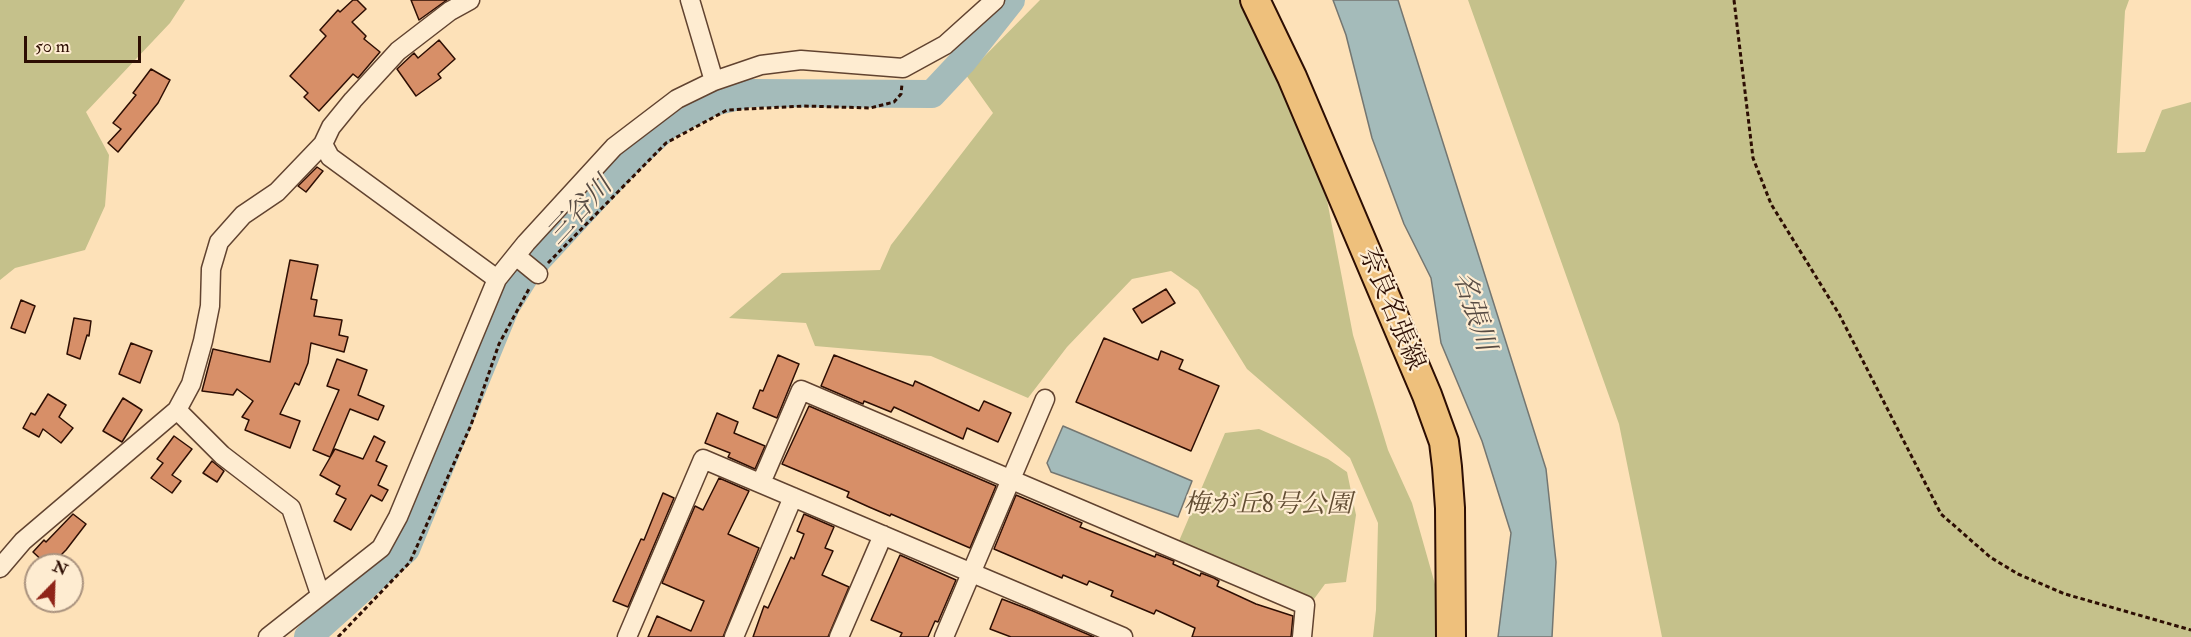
<!DOCTYPE html>
<html>
<head>
<meta charset="utf-8">
<style>
  body { margin:0 }
  #map { position:relative; width:2191px; height:637px; overflow:hidden; background:#fde1b8; font-family:"IM FELL Double Pica",serif }
  canvas { display:block }
  .north { position:absolute; left:24px; top:553px; width:60px; height:60px; box-sizing:border-box; background:#feecd1; border:2px solid #aa937f; border-radius:50%; rotate:23deg; font-size:16px; font-weight:700; line-height:24px; text-align:center; color:#2d0e03 }
  .north::after { content:''; display:block; margin:auto; width:21px; height:27px; background:#8f2418; clip-path:polygon(50% 0,100% 100%,50% 72%,0 100%) }
  .scale { position:absolute; left:24px; top:36px; width:117px; height:27px; box-sizing:border-box; border:3px solid #2d0e03; border-top:0; padding-left:8px; font-size:18px; line-height:21px; white-space:nowrap; color:#2d0e03; -webkit-text-stroke:4px #feecd1; paint-order:stroke }
</style>
</head>
<body>
<div id="map">
<canvas width="2191" height="637"></canvas>
<div class="north">N</div>
<div class="scale">50 m</div>
</div>
<script>
const g = document.querySelector('canvas').getContext('2d');
g.lineJoin = 'round';
function fill(path, color) { g.fillStyle = color; g.fill(path, 'evenodd'); }
function trace(path, color, width, dash) { g.strokeStyle = color; g.lineWidth = width; g.lineCap = dash ? 'butt' : 'round'; g.setLineDash(dash || []); g.stroke(path); }
function label(font, color, halo, rows, align = 'center') {
  g.font = font + ' "IM FELL Double Pica","Noto Serif JP",serif'; g.lineWidth = 4.5; g.setLineDash([]); g.textBaseline = 'middle'; g.strokeStyle = halo; g.fillStyle = color; for (const [text, x, y, turn = 0] of rows) {
    g.save(); g.translate(x, y); g.rotate((+turn || 0) * Math.PI / 180); g.textAlign = isNaN(turn) ? turn : align; if (halo) g.strokeText(text, 0, 0); g.fillText(text, 0, 0); g.restore();
  }
}
const green = new Path2D(`
  M 0,0 L 185,0 L 170,23 L 86,112 L 109,155 L 105,206 L 85,250 L 15,268 L 0,280 Z
  M 1040,0 L 1239,0 L 1281,76 L 1327,200 L 1353,335 L 1388,450 L 1412,503 L 1444,616 L 1443,637 L 1373,637 L 1376,610 L 1378,523 L 1350,458 L 1247,369 L 1198,290 L 1171,271 L 1132,279 L 1067,347 L 1028,398 L 931,356 L 815,346 L 806,323 L 729,318 L 782,273 L 880,270 L 891,245 L 993,113 L 966,75 Z
  M 1468,0 L 2129,0 L 2125,11 L 2117,153 L 2145,152 L 2162,110 L 2191,102 L 2191,637 L 1662,637 L 1619,424 Z
  M 1259,429 L 1328,459 L 1347,472 L 1356,515 L 1346,582 L 1325,584 L 1314,599 L 1179,541 L 1225,433 Z`);
const water = new Path2D(`
  M 1333,0 L 1398,0 L 1546,469 L 1556,562 L 1552,637 L 1498,637 L 1511,533 L 1482,441 L 1441,343 L 1431,278 L 1404,224 L 1372,138 L 1346,35 Z
  M 1063,426 L 1192,481 L 1178,517 L 1051,472 L 1047,463 Z`);
const river = new Path2D(`
  M 308,637 L 406,549 L 506,306 L 529,269 L 627,163 L 668,125 L 710,103 L 752,93 L 932,94 L 962,62 L 1011,0`);
const building = new Path2D(`
  M 353,0 L 357,0 L 366,9 L 352,22 L 366,36 L 364,39 L 380,52 L 358,78 L 353,74 L 319,111 L 304,97 L 308,93 L 290,76 L 326,36 L 320,30 L 338,10 L 340,12 Z
  M 411,0 L 447,0 L 419,20 Z
  M 439,40 L 455,59 L 438,74 L 441,78 L 416,96 L 397,69 L 414,53 L 418,58 Z
  M 151,69 L 170,80 L 158,103 L 118,152 L 108,143 L 121,129 L 113,123 L 136,95 L 133,93 Z
  M 317,167 L 323,171 L 306,192 L 298,186 Z
  M 290,260 L 318,265 L 311,299 L 317,300 L 314,316 L 342,320 L 339,335 L 348,337 L 344,352 L 311,343 L 308,363 L 299,385 L 295,383 L 280,414 L 300,421 L 290,448 L 245,430 L 249,420 L 242,417 L 253,401 L 237,389 L 233,395 L 202,391 L 213,349 L 270,362 Z
  M 1166,289 L 1175,303 L 1142,323 L 1133,309 Z
  M 21,300 L 35,306 L 25,333 L 11,328 Z
  M 74,318 L 91,321 L 89,336 L 87,335 L 80,359 L 67,354 Z
  M 1104,338 L 1158,360 L 1161,351 L 1183,360 L 1179,369 L 1219,386 L 1191,451 L 1076,402 Z
  M 131,343 L 152,351 L 140,383 L 119,374 Z
  M 778,355 L 799,364 L 777,418 L 753,408 L 760,390 L 763,391 Z
  M 834,355 L 913,386 L 915,381 L 979,411 L 984,401 L 1011,413 L 998,442 L 967,428 L 963,439 L 894,407 L 891,412 L 864,401 L 863,404 L 821,386 Z
  M 337,359 L 367,370 L 358,395 L 384,406 L 378,420 L 350,409 L 330,457 L 313,450 L 339,390 L 327,386 Z
  M 48,394 L 66,405 L 59,417 L 73,428 L 61,443 L 43,429 L 39,437 L 23,428 L 31,413 L 35,415 Z
  M 123,398 L 142,410 L 122,442 L 103,431 Z
  M 809,406 L 996,486 L 970,548 L 891,514 L 890,516 L 869,507 L 847,497 L 849,492 L 782,464 Z
  M 717,413 L 738,422 L 734,433 L 765,446 L 755,469 L 728,457 L 730,453 L 705,443 Z
  M 174,436 L 192,449 L 172,475 L 181,481 L 172,493 L 151,478 L 163,463 L 157,459 Z
  M 374,436 L 385,442 L 376,461 L 387,466 L 378,485 L 388,490 L 382,501 L 371,495 L 351,530 L 334,521 L 346,499 L 336,494 L 340,486 L 320,475 L 335,449 L 363,459 Z
  M 212,461 L 224,471 L 217,482 L 203,473 Z
  M 719,478 L 749,491 L 728,534 L 759,548 L 723,637 L 648,637 L 657,616 L 691,631 L 704,601 L 662,583 L 695,506 L 703,510 Z
  M 663,493 L 674,498 L 628,607 L 613,601 L 641,539 L 644,540 Z
  M 1016,495 L 1082,523 L 1080,527 L 1155,557 L 1156,554 L 1174,561 L 1173,564 L 1200,576 L 1201,573 L 1214,578 L 1219,581 L 1217,586 L 1256,604 L 1293,616 L 1291,637 L 1192,637 L 1195,628 L 1156,610 L 1154,614 L 1111,596 L 1113,591 L 1089,581 L 1087,585 L 1063,575 L 1062,578 L 994,549 Z
  M 73,514 L 86,524 L 66,550 L 51,565 L 47,565 L 33,552 L 44,540 L 46,542 Z
  M 804,514 L 834,527 L 825,548 L 833,551 L 822,575 L 849,587 L 828,637 L 753,637 L 764,606 L 768,608 L 791,557 L 794,559 L 804,534 L 797,531 Z
  M 900,555 L 956,580 L 938,622 L 935,621 L 928,637 L 900,637 L 902,633 L 871,620 Z
  M 1002,599 L 1033,611 L 1094,637 L 1011,637 L 990,629 Z`);
const path = new Path2D(`
  M 1734,0 L 1753,158 L 1771,204 L 1839,314 L 1941,514 L 1990,557 L 2018,574 L 2065,594 L 2191,630
  M 548,263 L 666,143 L 727,110 L 804,106 L 870,108 L 894,102 L 901,94 L 902,84
  M 338,637 L 410,562 L 471,425 L 499,344 L 530,287`);
const minor = new Path2D(`
  M 690,0 L 714,81
  M 323,144 L 330,157 L 497,279
  M 516,256 L 538,274
  M 177,410 L 222,455 L 291,508 L 320,594
  M 761,483 L 801,390 L 1305,605 L 1302,637
  M 0,568 L 23,541 L 177,410 L 191,384 L 203,341 L 210,306 L 211,269 L 219,242 L 243,215 L 277,192 L 323,144 L 331,127 L 353,100 L 398,51 L 450,11 L 470,0
  M 268,637 L 381,548 L 398,517 L 497,279 L 526,243 L 614,147 L 677,99 L 714,81 L 761,65 L 801,60 L 903,68 L 945,45 L 995,0
  M 627,637 L 703,459 L 1123,637
  M 734,637 L 793,497
  M 839,637 L 883,535
  M 944,637 L 1045,399`);
const primary = new Path2D(`
  M 1255,0 L 1292,77 L 1427,395 L 1444,442 L 1447,467 L 1450,508 L 1451,637`);
const streetNames = [
  ["奈良名張線",1390,310,67]
];
const parkNames = [
  ["梅が丘8号公園",1268,506]
];
const waterNames = [
  ["三谷川",581,212,-47],
  ["名張川",1472,312,72]
];
fill(green, '#c5c18b');
fill(water, '#a4bbba');
trace(water, '#747671', 1.5);
trace(river, '#a4bbba', 28);
fill(building, '#d78f68');
trace(building, '#2d0e03', 1.5);
trace(minor, '#614330', 21);
trace(primary, '#2d0e03', 32);
trace(path, '#2d0e03', 3, [4.5, 3]);
trace(minor, '#feecd1', 18);
trace(primary, '#eec07c', 28);
label('26px', '#2d0e03', '#feecd1', streetNames);
label('italic 26px', '#624d33', '#feecd1', parkNames);
label('italic 27px', '#574b43', '#feecd1', waterNames);
</script>
</body>
</html>
